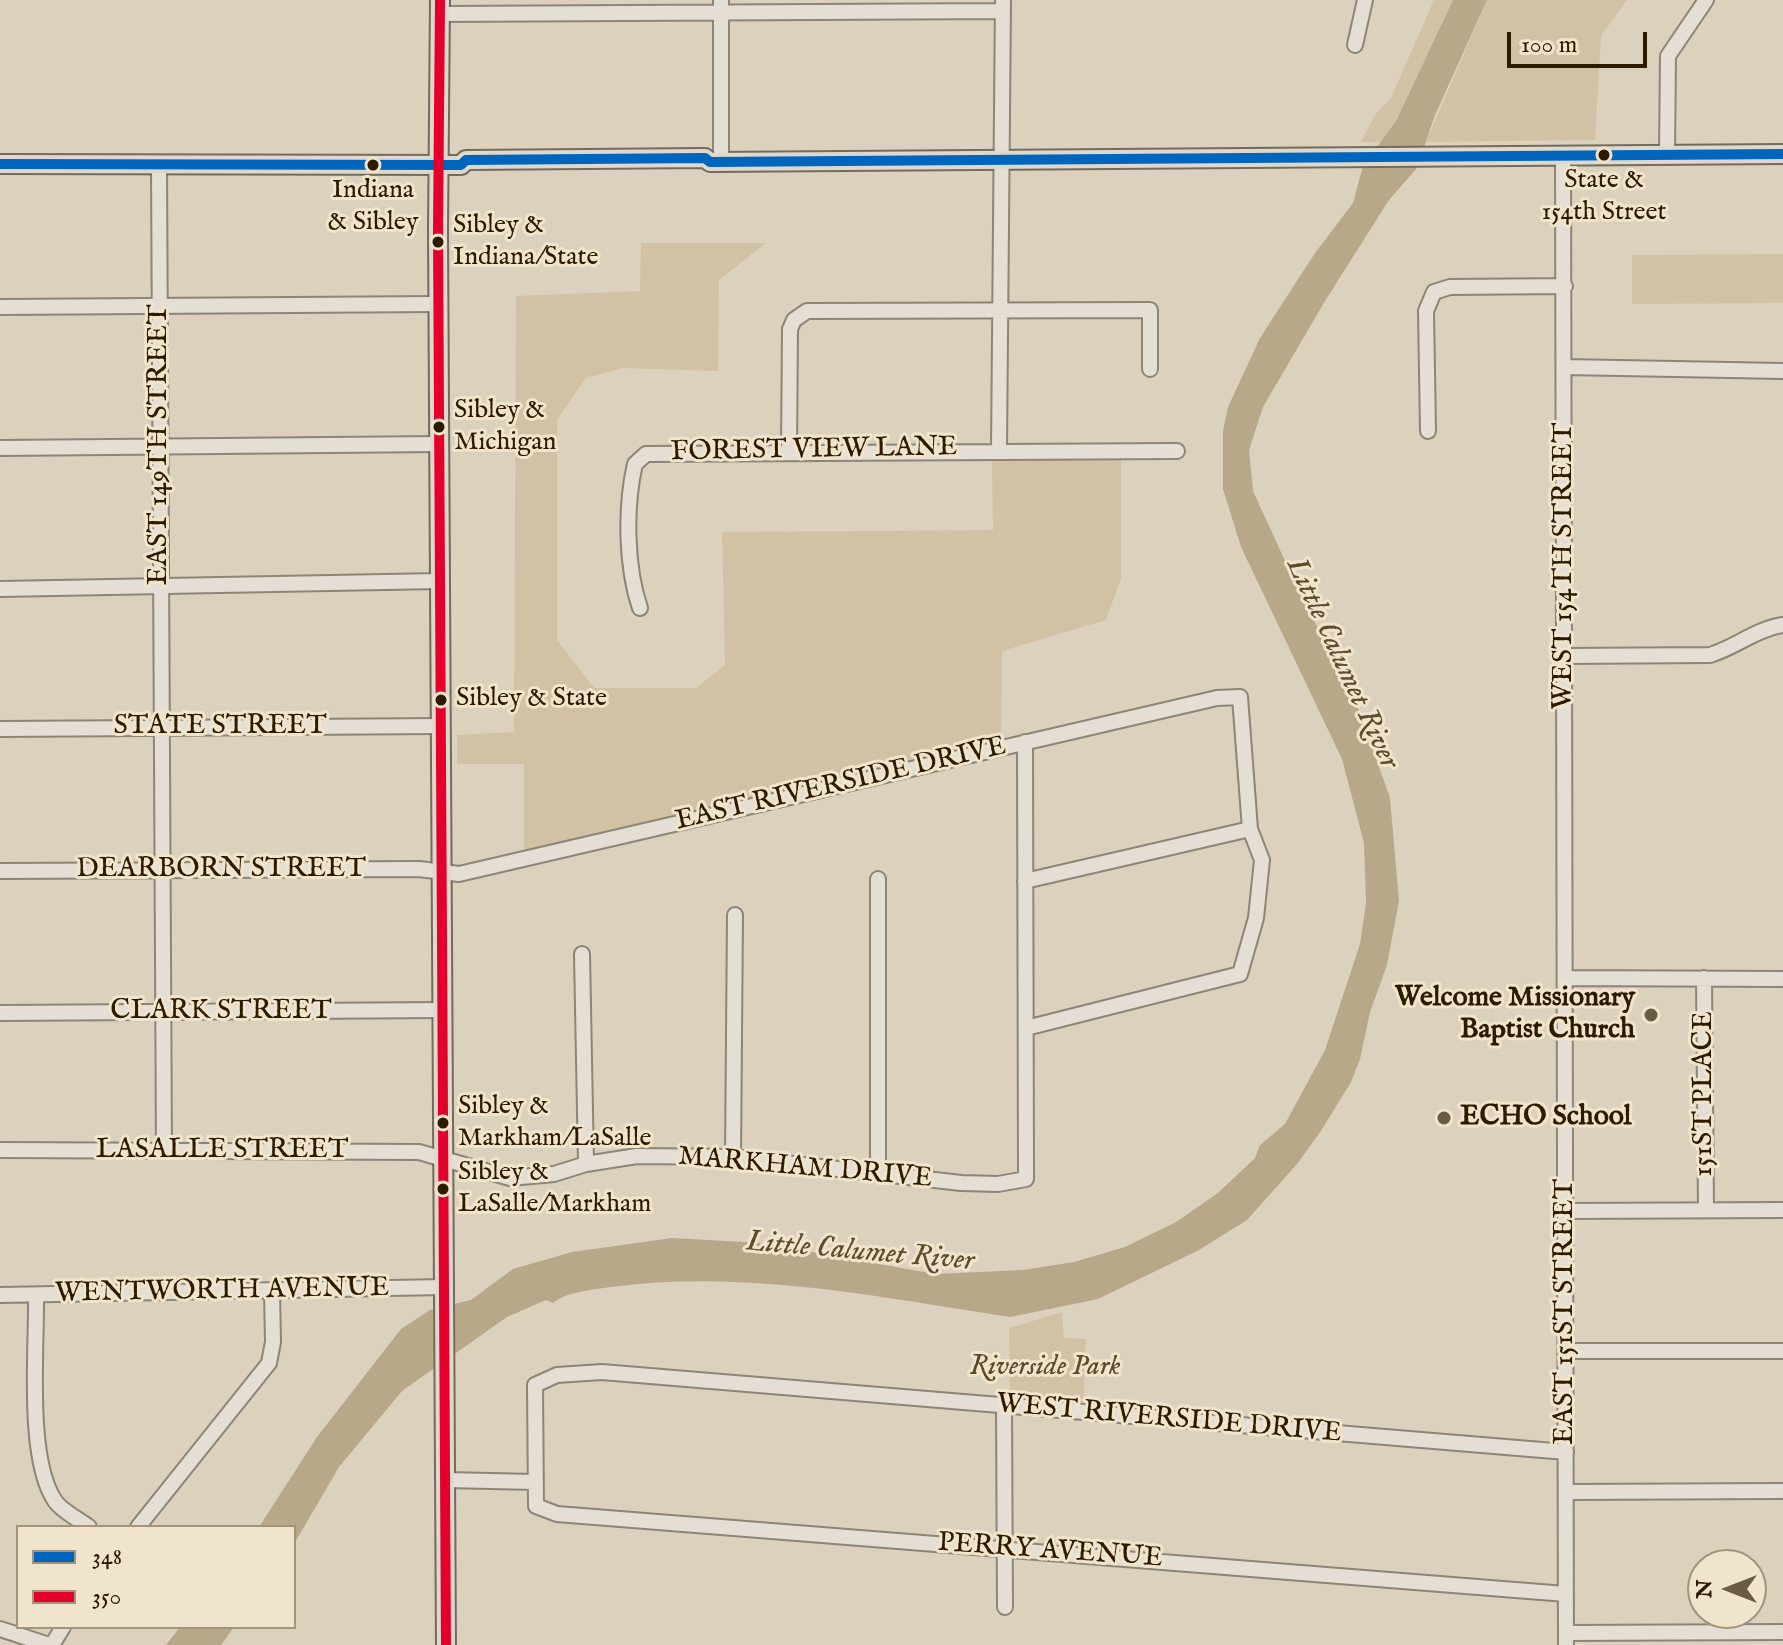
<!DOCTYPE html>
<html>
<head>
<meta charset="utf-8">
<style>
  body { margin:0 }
  #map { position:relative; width:1783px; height:1645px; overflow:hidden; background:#dcd1bd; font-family:"IM FELL English",serif }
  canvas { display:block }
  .legend { position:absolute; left:16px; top:1525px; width:280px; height:104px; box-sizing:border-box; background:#f1e4cc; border:2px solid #a2947b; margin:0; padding:10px 14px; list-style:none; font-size:24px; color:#2c1b01 }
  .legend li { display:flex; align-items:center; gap:16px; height:40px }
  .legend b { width:40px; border:2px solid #a2947b }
  .north { position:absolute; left:1687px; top:1549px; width:80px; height:80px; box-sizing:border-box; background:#f1e4cc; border:2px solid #a2947b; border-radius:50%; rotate:270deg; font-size:22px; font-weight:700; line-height:32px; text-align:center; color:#2c1b01 }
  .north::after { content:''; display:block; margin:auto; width:28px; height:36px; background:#6a5b43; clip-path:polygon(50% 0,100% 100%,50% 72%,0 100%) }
  .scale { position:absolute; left:1507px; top:32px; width:140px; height:36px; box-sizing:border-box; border:4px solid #2c1b01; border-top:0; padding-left:10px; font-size:24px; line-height:28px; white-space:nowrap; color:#2c1b01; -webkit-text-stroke:6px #f1e4cc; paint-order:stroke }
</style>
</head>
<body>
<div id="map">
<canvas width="1783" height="1645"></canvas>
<ul class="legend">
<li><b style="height:10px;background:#0065bd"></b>348</li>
<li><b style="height:10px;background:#e4002b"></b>350</li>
</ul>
<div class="north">N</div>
<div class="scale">100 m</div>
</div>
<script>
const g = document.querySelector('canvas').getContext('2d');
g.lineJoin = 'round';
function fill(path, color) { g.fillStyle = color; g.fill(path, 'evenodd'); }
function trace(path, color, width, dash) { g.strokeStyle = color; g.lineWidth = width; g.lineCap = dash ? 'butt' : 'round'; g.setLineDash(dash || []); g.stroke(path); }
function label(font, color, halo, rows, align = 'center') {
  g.font = font + ' "IM FELL English",serif'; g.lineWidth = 6; g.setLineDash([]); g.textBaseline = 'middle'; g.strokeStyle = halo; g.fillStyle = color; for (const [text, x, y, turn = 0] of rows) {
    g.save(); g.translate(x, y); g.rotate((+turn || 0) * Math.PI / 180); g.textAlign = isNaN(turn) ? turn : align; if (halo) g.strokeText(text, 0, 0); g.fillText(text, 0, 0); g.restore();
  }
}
const green = new Path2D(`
  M 1434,0 L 1453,0 L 1396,121 L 1381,142 L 1361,142 L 1376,113 L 1391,98 Z
  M 1487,0 L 1627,0 L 1601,36 L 1595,140 L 1426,142 Z
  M 641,243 L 766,243 L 719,280 L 718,371 L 623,368 L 586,378 L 557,420 L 557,640 L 594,688 L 696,688 L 725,665 L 722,532 L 993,530 L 992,457 L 1121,456 L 1121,578 L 1106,620 L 1002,651 L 1001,742 L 524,851 L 524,764 L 457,764 L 457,735 L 514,732 L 516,296 L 640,291 Z
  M 1783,254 L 1783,303 L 1632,304 L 1632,255 Z
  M 1062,1312 L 1064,1338 L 1086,1339 L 1083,1407 L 1010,1400 L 1009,1328 Z`);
const water = new Path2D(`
  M 1453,0 L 1487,0 L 1435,115 L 1417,168 L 1389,200 L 1325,301 L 1263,407 L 1249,450 L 1253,491 L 1302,598 L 1353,694 L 1390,798 L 1399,901 L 1387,965 L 1370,1012 L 1360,1059 L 1351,1082 L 1321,1131 L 1297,1164 L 1247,1220 L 1199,1250 L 1098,1299 L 1010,1317 C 879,1297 744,1269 611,1287 C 592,1290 568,1291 553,1303 L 546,1300 L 507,1317 L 402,1391 L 339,1467 L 294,1544 L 294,1527 L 259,1527 L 317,1437 L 401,1329 L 430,1310 L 471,1300 L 513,1269 L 572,1252 L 672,1238 L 762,1243 L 935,1274 L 1023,1270 L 1074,1262 L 1125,1247 L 1176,1222 L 1218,1193 L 1255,1158 L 1260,1145 L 1285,1124 L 1325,1050 L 1360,944 L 1366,903 L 1364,843 L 1342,759 L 1241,547 L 1223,489 L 1223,431 L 1228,407 L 1260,338 L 1315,253 L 1353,203 L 1363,166 L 1396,121 Z
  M 180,1627 L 234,1627 L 221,1645 L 166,1645 Z`);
const minor = new Path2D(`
  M 440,14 L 1003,11
  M 1355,45 L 1365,0
  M 1563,154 L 1566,1645
  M 1667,154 L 1668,56 L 1706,0
  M 721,162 L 721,0
  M 159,163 L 164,1150
  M 0,307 L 438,304
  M 1565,367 L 1783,371
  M 1428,431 L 1426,311 L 1434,292 L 1450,287 L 1565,286
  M 0,448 L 439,444
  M 999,449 L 1003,0
  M 789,451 L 790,329 L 794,320 L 807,311 L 1150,310 L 1150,369
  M 0,589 L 440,581
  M 640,608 C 626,567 625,507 635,464 L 646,454 L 1177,451
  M 1565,656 L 1710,655 C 1736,647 1756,629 1783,625
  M 0,729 L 441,726
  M 0,871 L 419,869 L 459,874 L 1217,698 L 1240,697 L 1250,829 L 1262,860 L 1256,918 L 1240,974 L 1026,1028
  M 878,879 L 878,1172
  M 1025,881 L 1250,829
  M 582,954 L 586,1164
  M 1566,978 L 1783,979
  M 1704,978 L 1706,1210
  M 0,1013 L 443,1010
  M 0,1150 L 419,1152 L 510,1178 L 554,1174 L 586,1164 L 637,1156 L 733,1157 L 961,1183 L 998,1184 L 1026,1179 L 1025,742
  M 733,1157 L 735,915
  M 1566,1211 L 1783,1210
  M 0,1295 L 445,1287
  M 36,1295 C 37,1348 26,1458 55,1501 C 62,1511 78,1519 89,1527
  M 1566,1351 L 1783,1351
  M 1004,1406 L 1005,1607
  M 1566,1452 L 602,1372 L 557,1375 L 535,1385 L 536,1506 L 557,1514 L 1566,1594
  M 446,1480 L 535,1482
  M 1566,1492 L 1783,1491
  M 138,1527 L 269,1363 L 273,1342 L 272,1292
  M 0,1629 L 49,1645
  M 1566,1633 L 1783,1632
  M 52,1645 L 63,1627`);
const major = new Path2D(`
  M 440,0 L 438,231 L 446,1645
  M 0,164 L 461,165 L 466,160 L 705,158 L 710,162 L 1783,154`);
const bus1 = new Path2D(`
  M 0,164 L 461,165 L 466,160 L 705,158 L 710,162 L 1783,154`);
const bus2 = new Path2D(`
  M 440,0 L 438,231 L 446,1645`);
const markers = [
  [1604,155,7,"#2c1b01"],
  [373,165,7,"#2c1b01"],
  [438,242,7,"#2c1b01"],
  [439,427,7,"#2c1b01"],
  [441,700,7,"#2c1b01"],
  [1651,1015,8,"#6a5b43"],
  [1444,1118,8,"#6a5b43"],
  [443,1123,7,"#2c1b01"],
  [443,1189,7,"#2c1b01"]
];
const busNames = [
  ["State &",1604,182,"center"],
  ["154th Street",1604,214,"center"],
  ["Indiana",373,192,"center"],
  ["& Sibley",373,224,"center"],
  ["Sibley &",453,227],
  ["Indiana/State",453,259],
  ["Sibley &",454,412],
  ["Michigan",454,444],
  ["Sibley & State",456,700],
  ["Sibley &",458,1108],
  ["Markham/LaSalle",458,1140],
  ["Sibley &",458,1174],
  ["LaSalle/Markham",458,1206]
];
const streetNames = [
  ["EAST 149TH STREET",160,445,-90],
  ["FOREST VIEW LANE",814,451,-1],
  ["WEST 154TH STREET",1565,566,-90],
  ["STATE STREET",220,727],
  ["EAST RIVERSIDE DRIVE",841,785,-13],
  ["DEARBORN STREET",221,870],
  ["CLARK STREET",221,1012],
  ["151ST PLACE",1705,1094,-90],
  ["LASALLE STREET",222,1151],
  ["MARKHAM DRIVE",805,1169,5],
  ["WENTWORTH AVENUE",222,1292,-1],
  ["EAST 151ST STREET",1566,1312,-90],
  ["WEST RIVERSIDE DRIVE",1169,1420,5],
  ["PERRY AVENUE",1050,1552,4]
];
const poiNames = [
  ["Welcome Missionary",1635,999],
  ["Baptist Church",1635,1031],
  ["ECHO School",1460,1118,"left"]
];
const parkNames = [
  ["Riverside Park",1045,1368]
];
const waterNames = [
  ["Little Calumet River",1341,664,65],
  ["Little Calumet River",860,1253,5]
];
fill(green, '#d2c2a5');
fill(water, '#b8a88a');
trace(minor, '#8d8576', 18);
trace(major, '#746b5d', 22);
trace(minor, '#e4ded4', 14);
trace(major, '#dfd9cd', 18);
trace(bus1, '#0065bd', 10);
trace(bus2, '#e4002b', 10);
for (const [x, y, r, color] of markers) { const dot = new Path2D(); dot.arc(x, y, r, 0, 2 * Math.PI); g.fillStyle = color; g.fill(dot); trace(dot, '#f1e4cc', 3); }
label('26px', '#2c1b01', '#f1e4cc', busNames, 'left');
label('28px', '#2c1b01', '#f1e4cc', streetNames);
label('bold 28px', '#2c1b01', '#f1e4cc', poiNames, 'right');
label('italic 28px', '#5b492c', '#f1e4cc', parkNames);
label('italic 30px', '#5e4c2f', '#f1e4cc', waterNames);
</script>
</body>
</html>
